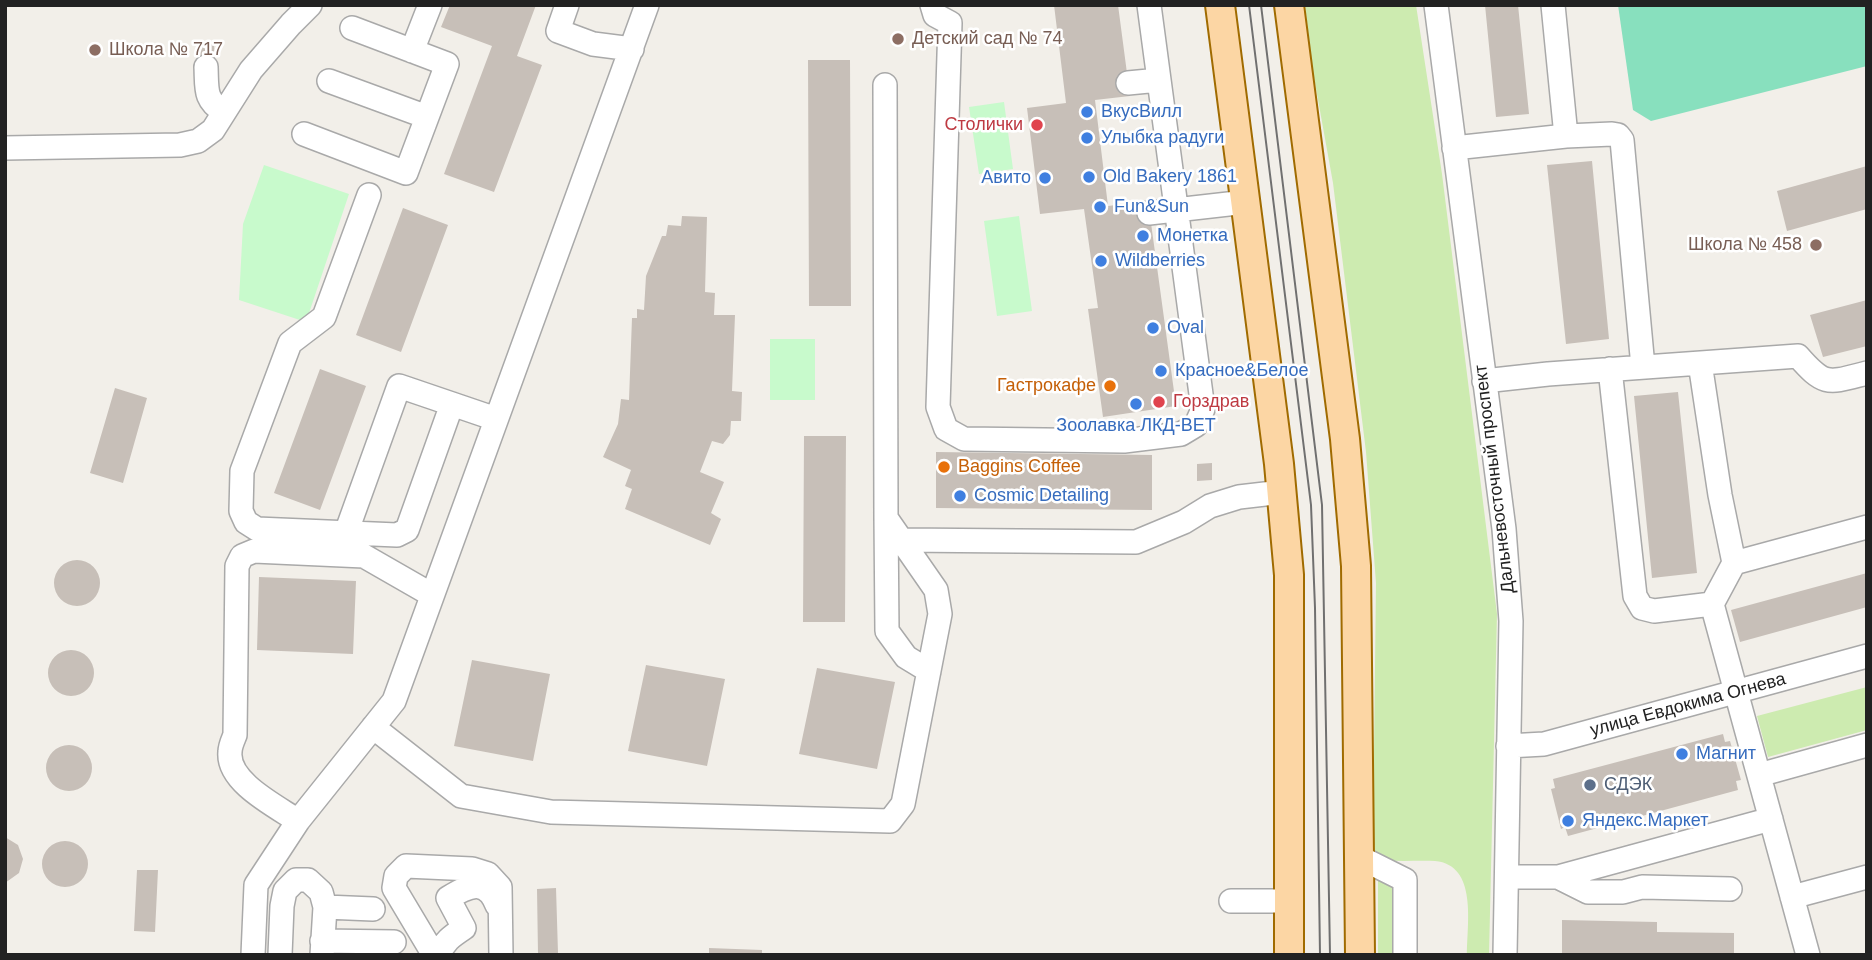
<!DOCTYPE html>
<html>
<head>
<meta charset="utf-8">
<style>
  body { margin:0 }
  #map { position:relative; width:1872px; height:960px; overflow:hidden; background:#f2efe9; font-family:Arial,sans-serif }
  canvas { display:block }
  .frame { position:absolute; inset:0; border:7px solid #222; pointer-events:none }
</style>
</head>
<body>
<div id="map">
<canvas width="1872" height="960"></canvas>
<div class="frame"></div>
</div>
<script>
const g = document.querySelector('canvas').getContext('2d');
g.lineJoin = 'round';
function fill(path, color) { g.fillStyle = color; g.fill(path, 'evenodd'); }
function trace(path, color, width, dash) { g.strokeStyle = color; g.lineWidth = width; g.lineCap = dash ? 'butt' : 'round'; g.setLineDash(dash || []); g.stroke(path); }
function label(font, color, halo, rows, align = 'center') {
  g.font = font + ' Arial,sans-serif'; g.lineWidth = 5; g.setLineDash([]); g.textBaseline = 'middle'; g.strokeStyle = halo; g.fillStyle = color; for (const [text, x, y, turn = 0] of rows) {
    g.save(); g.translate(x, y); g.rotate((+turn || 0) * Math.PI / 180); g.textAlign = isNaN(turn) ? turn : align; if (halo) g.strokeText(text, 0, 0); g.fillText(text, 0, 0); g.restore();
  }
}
const grass = new Path2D(`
  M 1305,5 L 1416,5 L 1442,174 L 1497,614 L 1489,955 L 1467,955 C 1467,924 1478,865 1435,861 C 1419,860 1402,862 1385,860 L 1375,851 L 1373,837 L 1376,583 L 1366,452 L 1333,183 L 1313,72 Z
  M 1867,687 L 1867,730 L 1768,757 L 1757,716 Z
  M 1378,878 L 1396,886 L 1401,955 L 1378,955 Z`);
const park = new Path2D(`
  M 1004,102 L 1013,169 L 979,174 L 969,107 Z
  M 264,165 L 349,194 L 306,322 L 239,300 L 243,224 Z
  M 1019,216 L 1032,311 L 997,316 L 984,221 Z
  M 770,339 L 815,339 L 815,400 L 770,400 Z`);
const pitch = new Path2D(`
  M 1618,5 L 1867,5 L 1867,66 L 1651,121 L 1633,110 Z`);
const building = new Path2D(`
  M 450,5 L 536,5 L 517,56 L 542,65 L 494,192 L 444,174 L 492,46 L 441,27 Z
  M 1054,5 L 1118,5 L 1130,96 L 1095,100 L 1108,206 L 1148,201 L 1176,406 L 1103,417 L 1088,309 L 1098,308 L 1084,209 L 1040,214 L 1027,108 L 1066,103 Z
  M 1485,5 L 1518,5 L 1529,114 L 1496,117 Z
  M 198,44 L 214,44 L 215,62 L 199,62 Z
  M 808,60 L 850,60 L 851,306 L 809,306 Z
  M 1592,161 L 1609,339 L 1566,344 L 1547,165 Z
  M 1867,166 L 1867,209 L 1787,231 L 1777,191 Z
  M 403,208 L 448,225 L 401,352 L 356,335 Z
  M 682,216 L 707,217 L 705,292 L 715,293 L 714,315 L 735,315 L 732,391 L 742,392 L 741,421 L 731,421 L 730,435 L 723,444 L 712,441 L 700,472 L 724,482 L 711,513 L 721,519 L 710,545 L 625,509 L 632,489 L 625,486 L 631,470 L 603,457 L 618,424 L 621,399 L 629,400 L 632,318 L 637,318 L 637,309 L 644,310 L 646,276 L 662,236 L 666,236 L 668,225 L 681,226 Z
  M 1867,300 L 1867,346 L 1823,357 L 1810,315 Z
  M 320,369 L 366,386 L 320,510 L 274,493 Z
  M 115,388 L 147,398 L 123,483 L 90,473 Z
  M 1678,392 L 1697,573 L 1652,578 L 1634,396 Z
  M 804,436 L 846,436 L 845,622 L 803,622 Z
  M 936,452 L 1152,455 L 1152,510 L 936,508 Z
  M 1212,463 L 1212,480 L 1197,481 L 1197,464 Z
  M54 583a23 23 0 1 1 46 0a23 23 0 1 1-46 0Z
  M 1867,573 L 1867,607 L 1740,642 L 1731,610 Z
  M 259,577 L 356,581 L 353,654 L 257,650 Z
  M48 673a23 23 0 1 1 46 0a23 23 0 1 1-46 0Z
  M 472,660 L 550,674 L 533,761 L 454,746 Z
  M 646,665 L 725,679 L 707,766 L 628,751 Z
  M 817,668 L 895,682 L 877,769 L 799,754 Z
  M 1723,734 L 1725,742 L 1730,741 L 1741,780 L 1736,781 L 1738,790 L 1568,836 L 1565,827 L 1561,829 L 1551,789 L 1555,788 L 1553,779 Z
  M46 768a23 23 0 1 1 46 0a23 23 0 1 1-46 0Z
  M 5,837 L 18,845 L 23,859 L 19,873 L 5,883 Z
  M42 864a23 23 0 1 1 46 0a23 23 0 1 1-46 0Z
  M 137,870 L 158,870 L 155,932 L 134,931 Z
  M 556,888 L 558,953 L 538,954 L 537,889 Z
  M 1562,920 L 1657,922 L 1657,932 L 1734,933 L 1734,955 L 1562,955 Z
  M 709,948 L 762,950 L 762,955 L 709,955 Z`);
const minor = new Path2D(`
  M 567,5 L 558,31 L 593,44 L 632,49
  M 932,5 L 935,15 L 950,23 L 938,407 L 946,429 L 964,439 L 1124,441 L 1181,434 L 1196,425 L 1203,409 L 1149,5
  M 1436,5 L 1504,529 L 1511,621 L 1505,955
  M 1553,5 L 1566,136
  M 412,51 L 430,5
  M 206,67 C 207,89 204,100 224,112
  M 329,81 L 427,117
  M 1128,83 L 1159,80
  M 304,134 L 406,173 L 447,64 L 352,28
  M 5,148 L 180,145 L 198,141 L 213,130 L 251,70 L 291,24 L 310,5
  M 1454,148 L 1566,136 L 1612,134 L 1618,135 L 1622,140 L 1643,367
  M 369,195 L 324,317 L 290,343 L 242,471 L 241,511 L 246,522 L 257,529 L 397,535 L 407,530 L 452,404
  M 1149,213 L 1246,202
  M 1700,363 L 1720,495 L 1734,563 L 1712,604 L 1808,955
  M 1610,369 L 1635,596 L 1642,608 L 1654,611 L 1712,604
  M 1484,381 L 1548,374 L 1798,356 C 1825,387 1828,383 1867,373
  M 886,518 L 887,631 L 906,657 L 929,671
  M 346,533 L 399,386 L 496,419
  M 901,540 L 1136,542 L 1184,522 L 1210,506 L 1239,497 L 1282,492
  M 1734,563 L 1867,527
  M 373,727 L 461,796 L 551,812 L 890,821 L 903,804 L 940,614 L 936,590 L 886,518 L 885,85
  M 1508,746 L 1544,744 L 1867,656
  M 1759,775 L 1867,745
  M 298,821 C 276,806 227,782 230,752 C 230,746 233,740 235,735 L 237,566 L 242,556 L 254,551 L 364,556 L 432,595
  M 1359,857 L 1405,880 L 1405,955
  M 1507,877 L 1558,877 L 1771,819
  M 1558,877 L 1588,892 L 1623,892 L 1642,887 L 1730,889
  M 1792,897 L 1867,877
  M 1231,901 L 1288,901
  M 325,907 L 373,909
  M 322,941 L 394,942
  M 253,955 L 256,885 L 298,821 L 394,701 L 647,5
  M 280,955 L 282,906 L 285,891 L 296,880 L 308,880 L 321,892 L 325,907 L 322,955
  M 434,955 L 394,888 L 396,876 L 406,866 L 472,869 L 488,874 L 500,887 L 501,955
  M 439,955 C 444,941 452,936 464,928 L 448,898 C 468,886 486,877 497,905`);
const major = new Path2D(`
  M 1220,5 L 1279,464 L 1289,575 L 1289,955
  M 1289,5 L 1345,439 L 1356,566 L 1360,955`);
const tram = new Path2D(`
  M 1249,5 L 1311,505 L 1315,608 L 1320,955
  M 1261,5 L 1322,505 L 1330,955`);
const markers = [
  [898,39,7,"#8d6e63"],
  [95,50,7,"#8d6e63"],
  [1087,112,7,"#3f7fe0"],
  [1037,125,7,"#e0444e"],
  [1087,138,7,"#3f7fe0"],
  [1089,177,7,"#3f7fe0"],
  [1045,178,7,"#3f7fe0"],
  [1100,207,7,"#3f7fe0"],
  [1143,236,7,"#3f7fe0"],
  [1816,245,7,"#8d6e63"],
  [1101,261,7,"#3f7fe0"],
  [1153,328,7,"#3f7fe0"],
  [1161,371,7,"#3f7fe0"],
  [1110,386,7,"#e8710a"],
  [1159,402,7,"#e0444e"],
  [1136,404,7,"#3f7fe0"],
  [944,467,7,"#e8710a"],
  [960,496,7,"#3f7fe0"],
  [1682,754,7,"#3f7fe0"],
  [1590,785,7,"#5c6f8a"],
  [1568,821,7,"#3f7fe0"]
];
const educationNames = [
  ["Детский сад № 74",912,39],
  ["Школа № 717",109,50],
  ["Школа № 458",1802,245,"right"]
];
const shopNames = [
  ["ВкусВилл",1101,112],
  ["Улыбка радуги",1101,138],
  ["Old Bakery 1861",1103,177],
  ["Авито",1031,178,"right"],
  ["Fun&Sun",1114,207],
  ["Монетка",1157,236],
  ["Wildberries",1115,261],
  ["Oval",1167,328],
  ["Красное&Белое",1175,371],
  ["Зоолавка ЛКД-ВЕТ",1136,426,"center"],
  ["Cosmic Detailing",974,496],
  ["Магнит",1696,754],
  ["Яндекс.Маркет",1582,821]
];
const healthNames = [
  ["Столички",1023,125],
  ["Горздрав",1173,402,"left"]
];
const foodNames = [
  ["Гастрокафе",1096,386],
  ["Baggins Coffee",958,467,"left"]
];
const streetNames = [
  ["Дальневосточный проспект",1495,479,-97],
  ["улица Евдокима Огнева",1688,705,-15]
];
const serviceNames = [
  ["СДЭК",1604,785]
];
fill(grass, '#cdebb0');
fill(park, '#c8facc');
fill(pitch, '#88e0be');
fill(building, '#c7bfb8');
trace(minor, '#a9a9a9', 26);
trace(major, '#a06b00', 32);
trace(minor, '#fff', 23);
trace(major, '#fcd6a4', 28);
trace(tram, '#707070', 2);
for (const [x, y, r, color] of markers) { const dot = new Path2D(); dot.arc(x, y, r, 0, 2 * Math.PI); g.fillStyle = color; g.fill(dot); trace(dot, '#fff', 2.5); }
label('18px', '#785e54', '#fff', educationNames, 'left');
label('18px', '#366cbe', '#fff', shopNames, 'left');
label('18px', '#be3a42', '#fff', healthNames, 'right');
label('18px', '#c56008', '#fff', foodNames, 'right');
label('18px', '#222', '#fff', streetNames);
label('18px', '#4e5e75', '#fff', serviceNames, 'left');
</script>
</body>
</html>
